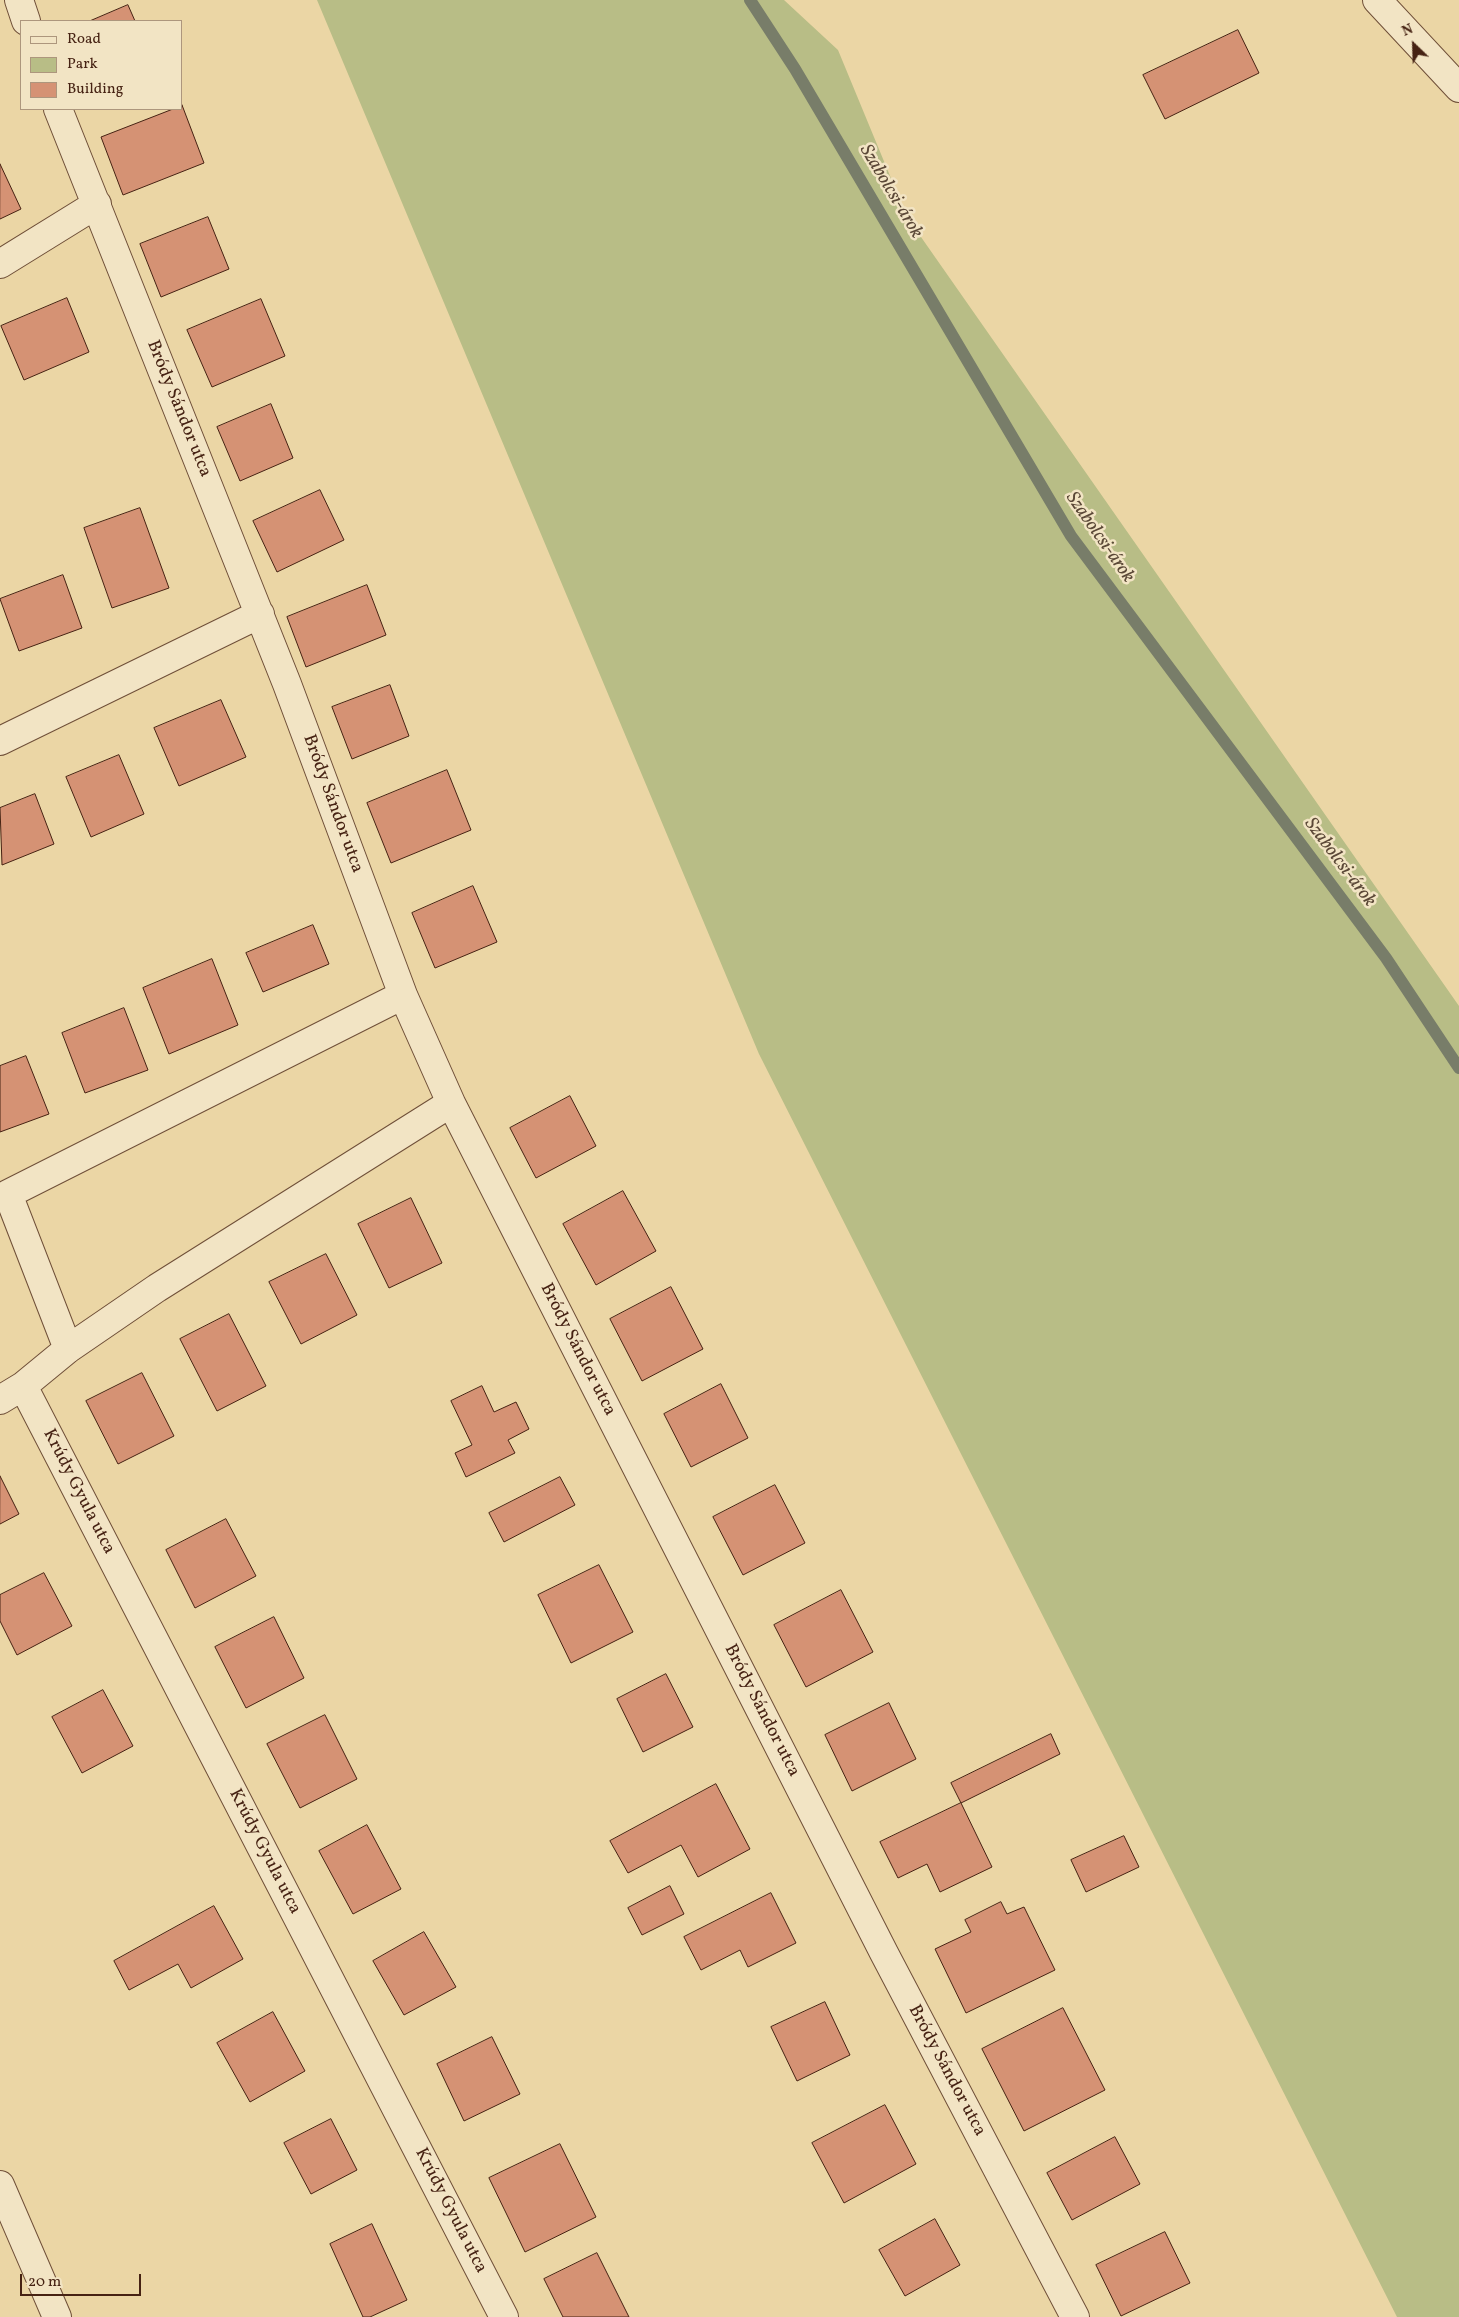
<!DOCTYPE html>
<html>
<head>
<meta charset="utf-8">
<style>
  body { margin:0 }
  #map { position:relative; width:1459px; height:2317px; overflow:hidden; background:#ebd6a5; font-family:Vollkorn,serif }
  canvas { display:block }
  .legend { position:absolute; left:20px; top:20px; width:162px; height:90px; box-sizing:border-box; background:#f2e4c4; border:1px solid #ad967d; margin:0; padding:6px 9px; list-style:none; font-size:15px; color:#462213 }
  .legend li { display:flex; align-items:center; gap:10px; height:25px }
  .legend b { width:25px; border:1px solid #ad967d }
  .north { position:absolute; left:1389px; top:20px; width:50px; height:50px; -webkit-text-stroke:4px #f2e4c4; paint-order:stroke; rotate:336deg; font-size:14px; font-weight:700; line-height:20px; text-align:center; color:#462213 }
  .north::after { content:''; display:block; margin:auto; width:18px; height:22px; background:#462213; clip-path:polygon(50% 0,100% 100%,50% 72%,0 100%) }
  .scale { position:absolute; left:20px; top:2274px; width:121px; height:22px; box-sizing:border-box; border:2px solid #462213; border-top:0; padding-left:6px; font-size:15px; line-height:18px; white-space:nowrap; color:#462213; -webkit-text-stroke:4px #f2e4c4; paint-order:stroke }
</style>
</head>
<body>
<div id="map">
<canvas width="1459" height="2317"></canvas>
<ul class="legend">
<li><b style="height:6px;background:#f2e4c4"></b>Road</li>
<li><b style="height:14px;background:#b8bd86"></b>Park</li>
<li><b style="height:14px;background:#d59274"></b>Building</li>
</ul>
<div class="north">N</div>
<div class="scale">20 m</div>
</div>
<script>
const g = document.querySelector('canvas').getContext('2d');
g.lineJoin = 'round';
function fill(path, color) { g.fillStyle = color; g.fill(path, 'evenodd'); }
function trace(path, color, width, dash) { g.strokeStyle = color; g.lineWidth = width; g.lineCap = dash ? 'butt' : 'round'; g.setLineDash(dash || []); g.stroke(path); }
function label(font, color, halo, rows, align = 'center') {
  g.font = font + ' Vollkorn,serif'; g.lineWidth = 5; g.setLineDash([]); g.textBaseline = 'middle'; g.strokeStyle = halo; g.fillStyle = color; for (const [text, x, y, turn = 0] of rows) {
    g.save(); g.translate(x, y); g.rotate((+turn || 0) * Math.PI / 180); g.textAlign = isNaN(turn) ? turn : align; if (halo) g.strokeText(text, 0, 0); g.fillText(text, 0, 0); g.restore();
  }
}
const green = new Path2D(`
  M 317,0 L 784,0 L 838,50 L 907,217 L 1459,1006 L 1459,2317 L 1397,2317 L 759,1054 Z`);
const stream = new Path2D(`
  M 750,0 L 795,69 L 1071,536 L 1386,958 L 1459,1068`);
const building = new Path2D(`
  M 128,5 L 135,21 L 90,21 Z
  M 1238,30 L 1259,73 L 1165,119 L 1143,75 Z
  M 182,105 L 204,163 L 123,195 L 101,137 L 173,109 L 181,109 Z
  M 0,164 L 21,209 L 0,219 Z
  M 208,217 L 229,269 L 161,297 L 140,244 Z
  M 67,298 L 89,352 L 24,380 L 1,326 Z
  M 261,299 L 285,356 L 212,387 L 187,330 Z
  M 271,404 L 293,458 L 240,481 L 217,427 Z
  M 320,490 L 344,540 L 277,572 L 253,521 Z
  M 140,508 L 169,588 L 112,608 L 84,528 Z
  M 63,575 L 82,628 L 19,651 L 0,599 Z
  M 367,585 L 386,635 L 306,667 L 287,617 Z
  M 390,685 L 409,736 L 352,759 L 332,707 Z
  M 221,700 L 246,757 L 179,786 L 154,728 Z
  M 119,755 L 144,814 L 91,837 L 66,777 Z
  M 447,770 L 471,830 L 391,863 L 367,803 Z
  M 35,794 L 54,844 L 2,865 L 0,808 Z
  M 473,886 L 497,942 L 435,968 L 412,913 Z
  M 313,925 L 329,964 L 263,992 L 246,953 Z
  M 212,959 L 238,1025 L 169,1054 L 143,988 Z
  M 124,1008 L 148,1070 L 85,1093 L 62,1033 Z
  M 26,1056 L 49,1114 L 0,1132 L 0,1066 Z
  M 570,1096 L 596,1146 L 536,1178 L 510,1128 Z
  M 623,1191 L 656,1251 L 596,1285 L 563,1224 Z
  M 411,1198 L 442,1263 L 389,1288 L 358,1224 Z
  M 326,1254 L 357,1315 L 301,1344 L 269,1282 Z
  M 671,1287 L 703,1349 L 642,1381 L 610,1319 Z
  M 229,1314 L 266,1386 L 217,1411 L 180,1339 Z
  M 142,1373 L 174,1436 L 118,1464 L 86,1401 Z
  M 721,1384 L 748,1438 L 691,1467 L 664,1414 Z
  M 482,1386 L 494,1412 L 516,1402 L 529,1429 L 508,1440 L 515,1453 L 466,1477 L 455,1453 L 472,1445 L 451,1401 Z
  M 0,1476 L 19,1514 L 0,1524 Z
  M 560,1477 L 575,1505 L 504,1542 L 489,1513 Z
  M 775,1485 L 805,1543 L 743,1575 L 713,1517 Z
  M 226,1519 L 256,1576 L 195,1608 L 166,1550 Z
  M 599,1565 L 633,1632 L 571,1663 L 538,1595 Z
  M 44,1573 L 72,1626 L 17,1655 L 0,1621 L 0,1595 Z
  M 841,1590 L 873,1652 L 806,1687 L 774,1625 Z
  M 274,1617 L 304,1678 L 246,1708 L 215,1647 Z
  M 666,1674 L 693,1727 L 643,1752 L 617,1699 Z
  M 103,1690 L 133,1746 L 82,1773 L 52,1717 Z
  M 889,1703 L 916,1759 L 852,1791 L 825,1735 Z
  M 325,1715 L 357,1779 L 300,1808 L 267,1744 Z
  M 1051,1734 L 1060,1754 L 961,1803 L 951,1783 Z
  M 716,1784 L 750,1849 L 698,1877 L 681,1845 L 628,1873 L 610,1841 Z
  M 961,1803 L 992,1867 L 940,1892 L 927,1864 L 898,1878 L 880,1842 Z
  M 367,1825 L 401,1889 L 353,1914 L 319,1851 Z
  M 1124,1836 L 1139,1867 L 1086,1892 L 1071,1860 Z
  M 670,1886 L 684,1914 L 642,1935 L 628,1908 Z
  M 771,1893 L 796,1943 L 748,1967 L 740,1950 L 701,1970 L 684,1937 Z
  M 1001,1902 L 1007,1914 L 1024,1907 L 1055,1970 L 966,2013 L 935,1949 L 971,1932 L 965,1920 Z
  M 214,1906 L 243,1959 L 191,1988 L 178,1964 L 129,1990 L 114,1961 Z
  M 424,1932 L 456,1987 L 404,2015 L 373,1961 Z
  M 825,2002 L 850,2055 L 797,2081 L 771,2027 Z
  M 1063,2008 L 1105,2090 L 1024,2131 L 982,2049 Z
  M 273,2012 L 305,2071 L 250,2102 L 217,2043 Z
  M 492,2037 L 520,2094 L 464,2121 L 437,2064 Z
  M 885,2105 L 916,2164 L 844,2203 L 812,2143 Z
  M 331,2119 L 357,2170 L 311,2194 L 284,2143 Z
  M 1115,2137 L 1140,2184 L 1072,2220 L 1047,2173 Z
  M 560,2144 L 596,2217 L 525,2252 L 489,2178 Z
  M 935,2219 L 960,2265 L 905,2296 L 879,2250 Z
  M 372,2224 L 407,2300 L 370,2317 L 363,2317 L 330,2244 Z
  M 1165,2232 L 1190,2283 L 1121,2316 L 1096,2265 Z
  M 597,2253 L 629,2317 L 563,2317 L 544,2279 Z`);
const minor = new Path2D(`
  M 19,0 L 26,21
  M 1377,0 L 1459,88
  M 58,109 L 287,684 L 403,995
  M 0,264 L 97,204
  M 0,741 L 260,614
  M 451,1103 L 884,1953 L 1075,2317
  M 23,1386 L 504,2317
  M 0,1400 L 23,1386 L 68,1349 L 157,1288 L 451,1103 L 403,995 L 8,1194 L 68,1349
  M 0,2185 L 57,2317`);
const streetNames = [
  ["Bródy Sándor utca",178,409,68],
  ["Bródy Sándor utca",332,804,70],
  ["Bródy Sándor utca",577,1350,63],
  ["Krúdy Gyula utca",78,1492,63],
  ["Bródy Sándor utca",761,1711,63],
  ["Krúdy Gyula utca",264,1852,63],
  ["Bródy Sándor utca",946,2071,62],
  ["Krúdy Gyula utca",450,2211,63]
];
const waterNames = [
  ["Szabolcsi-árok",890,192,59],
  ["Szabolcsi-árok",1099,538,55],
  ["Szabolcsi-árok",1339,863,53]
];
fill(green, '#b8bd86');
trace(stream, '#787d69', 12);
fill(building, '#d59274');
trace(building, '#462213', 1);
trace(minor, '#6f4f38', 30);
trace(minor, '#f2e4c4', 28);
label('18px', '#462213', '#f2e4c4', streetNames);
label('italic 19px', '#5b4837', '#f2e4c4', waterNames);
</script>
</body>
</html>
